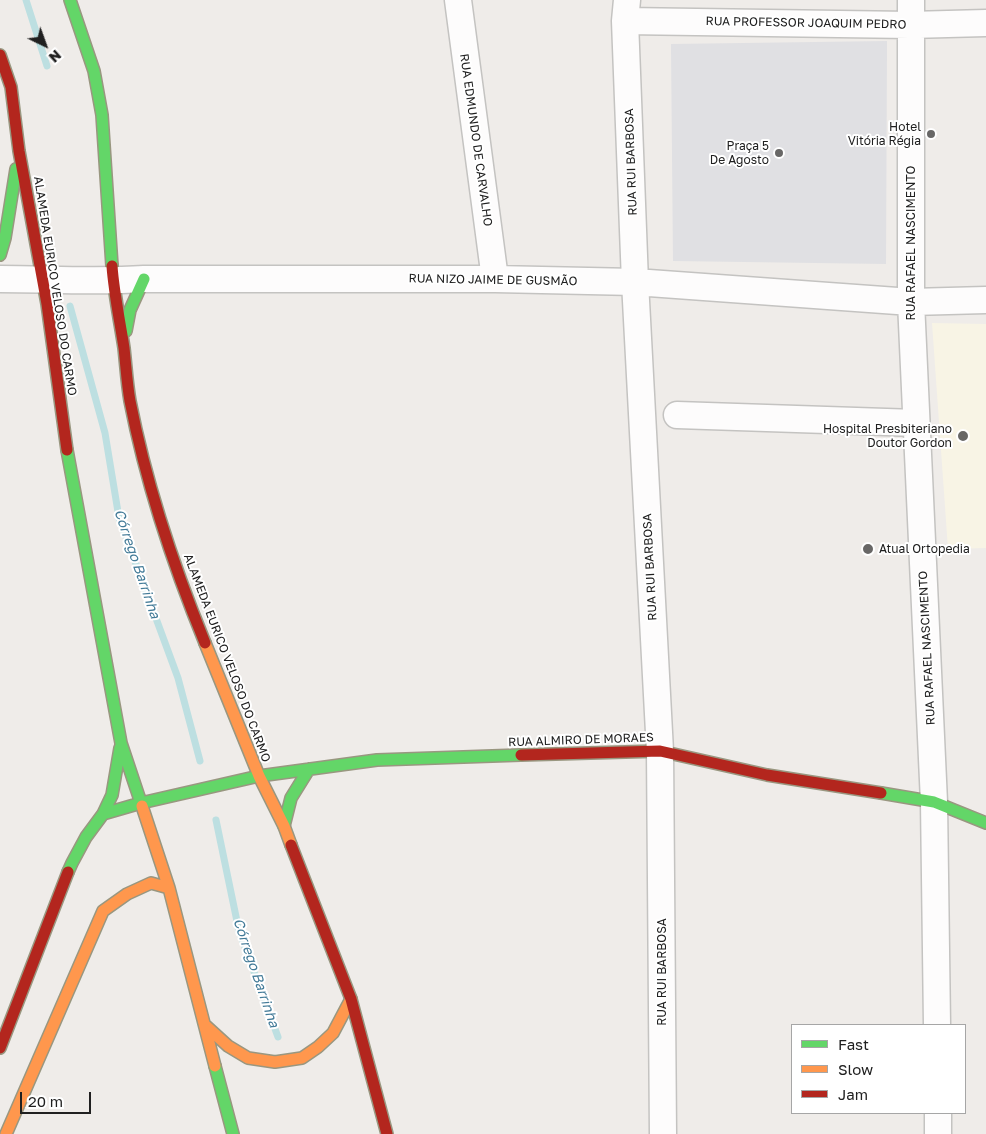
<!DOCTYPE html>
<html>
<head>
<meta charset="utf-8">
<style>
  body { margin:0 }
  #map { position:relative; width:986px; height:1134px; overflow:hidden; background:#efece9; font-family:"Golos Text",sans-serif }
  canvas { display:block }
  .legend { position:absolute; left:791px; top:1024px; width:175px; height:90px; box-sizing:border-box; background:#fff; border:1px solid #a6a6a6; margin:0; padding:6px 9px; list-style:none; font-size:15px; color:#202020 }
  .legend li { display:flex; align-items:center; gap:10px; height:25px }
  .legend b { width:25px; border:1px solid #a6a6a6 }
  .north { position:absolute; left:20px; top:20px; width:50px; height:50px; -webkit-text-stroke:4px #fff; paint-order:stroke; rotate:138deg; font-size:14px; font-weight:700; line-height:20px; text-align:center; color:#202020 }
  .north::after { content:''; display:block; margin:auto; width:18px; height:22px; background:#202020; clip-path:polygon(50% 0,100% 100%,50% 72%,0 100%) }
  .scale { position:absolute; left:20px; top:1092px; width:71px; height:22px; box-sizing:border-box; border:2px solid #202020; border-top:0; padding-left:6px; font-size:15px; line-height:18px; white-space:nowrap; color:#202020; -webkit-text-stroke:4px #fff; paint-order:stroke }
</style>
</head>
<body>
<div id="map">
<canvas width="986" height="1134"></canvas>
<ul class="legend">
<li><b style="height:6px;background:#63d668"></b>Fast</li>
<li><b style="height:6px;background:#ff974d"></b>Slow</li>
<li><b style="height:6px;background:#b3261e"></b>Jam</li>
</ul>
<div class="north">N</div>
<div class="scale">20 m</div>
</div>
<script>
const g = document.querySelector('canvas').getContext('2d');
g.lineJoin = 'round';
function fill(path, color) { g.fillStyle = color; g.fill(path, 'evenodd'); }
function trace(path, color, width, dash) { g.strokeStyle = color; g.lineWidth = width; g.lineCap = dash ? 'butt' : 'round'; g.setLineDash(dash || []); g.stroke(path); }
function label(font, color, halo, rows, align = 'center') {
  g.font = font + ' "Golos Text",sans-serif'; g.lineWidth = 4; g.setLineDash([]); g.textBaseline = 'middle'; g.strokeStyle = halo; g.fillStyle = color; for (const [text, x, y, turn = 0] of rows) {
    g.save(); g.translate(x, y); g.rotate((+turn || 0) * Math.PI / 180); g.textAlign = isNaN(turn) ? turn : align; if (halo) g.strokeText(text, 0, 0); g.fillText(text, 0, 0); g.restore();
  }
}
const education = new Path2D(`
  M 932,323 L 986,324 L 986,548 L 948,549 Z`);
const plaza = new Path2D(`
  M 887,41 L 886,264 L 673,261 L 671,44 Z`);
const stream = new Path2D(`
  M 26,0 L 47,66
  M 70,306 L 105,433 L 119,518 L 178,678 L 200,761
  M 216,820 L 239,931 L 278,1037`);
const street = new Path2D(`
  M 458,0 L 495,279
  M 627,0 L 625,21 L 635,282 L 660,751 L 663,1134
  M 911,0 L 911,302 L 934,802 L 937,1025
  M 625,21 L 910,25 L 986,23
  M 0,279 C 48,279 96,282 144,279 L 495,279 L 635,282 L 911,302 L 986,300
  M 677,415 L 916,423
  M 938,1113 L 938,1134`);
const fast = new Path2D(`
  M 70,0 L 94,71 L 102,115 L 112,266
  M 0,255 L 5,238 L 16,169
  M 126,331 L 130,310 L 144,279
  M 67,450 L 121,743 L 142,806
  M 881,793 L 934,802 L 986,823
  M 103,814 L 141,803 L 259,776 L 377,760 L 521,755
  M 284,826 L 291,798 L 309,769
  M 68,872 L 72,863 L 86,837 L 103,814 L 112,795 L 120,748
  M 215,1066 L 233,1134`);
const slow = new Path2D(`
  M 205,643 L 259,776 L 284,826 L 291,845
  M 142,806 L 169,888 L 215,1066
  M 206,1026 L 228,1046 L 248,1058 L 275,1062 L 302,1058 L 318,1047 L 333,1033 L 351,999
  M 6,1134 L 103,911 L 127,894 L 151,883 L 169,888`);
const jam = new Path2D(`
  M 0,55 L 11,87 L 19,151 L 47,304 L 67,450
  M 112,266 C 114,294 120,321 124,348 C 126,366 127,384 130,401 C 146,483 173,565 205,643
  M 521,755 L 660,751 L 767,775 L 881,793
  M 291,845 L 351,999 L 387,1134
  M 0,1048 L 68,872`);
const markers = [
  [931,134,5,"#686766"],
  [779,153,5,"#686766"],
  [963,436,6,"#686766"],
  [868,549,6,"#686766"]
];
const streetNames = [
  ["RUA PROFESSOR JOAQUIM PEDRO",806,23,1],
  ["RUA EDMUNDO DE CARVALHO",476,140,82],
  ["RUA RUI BARBOSA",631,162,-92],
  ["RUA RAFAEL NASCIMENTO",911,243,-90],
  ["RUA NIZO JAIME DE GUSMÃO",493,280,1],
  ["ALAMEDA EURICO VELOSO DO CARMO",55,286,81],
  ["RUA RUI BARBOSA",650,567,-93],
  ["RUA RAFAEL NASCIMENTO",927,648,-93],
  ["ALAMEDA EURICO VELOSO DO CARMO",227,658,69],
  ["RUA ALMIRO DE MORAES",581,740,-2],
  ["RUA RUI BARBOSA",662,972,-90]
];
const poiNames = [
  ["Hotel",921,127],
  ["Vitória Régia",921,141],
  ["Praça 5",769,146],
  ["De Agosto",769,160],
  ["Hospital Presbiteriano",952,429],
  ["Doutor Gordon",952,443],
  ["Atual Ortopedia",879,549,"left"]
];
const waterNames = [
  ["Córrego Barrinha",137,564,71],
  ["Córrego Barrinha",256,973,71]
];
fill(education, '#f8f4e5');
fill(plaza, '#e0e0e3');
trace(stream, '#bddfe1', 7);
trace(street, '#c4c3c1', 29);
trace(fast, '#999780', 14);
trace(slow, '#999780', 14);
trace(jam, '#999780', 14);
trace(street, '#fdfcfc', 26);
trace(fast, '#63d668', 11);
trace(slow, '#ff974d', 11);
trace(jam, '#b3261e', 11);
for (const [x, y, r, color] of markers) { const dot = new Path2D(); dot.arc(x, y, r, 0, 2 * Math.PI); g.fillStyle = color; g.fill(dot); trace(dot, '#fff', 2); }
label('12px', '#202020', '#fff', streetNames);
label('12px', '#202020', '#fff', poiNames, 'right');
label('italic 14px', '#437b98', '#fff', waterNames);
</script>
</body>
</html>
